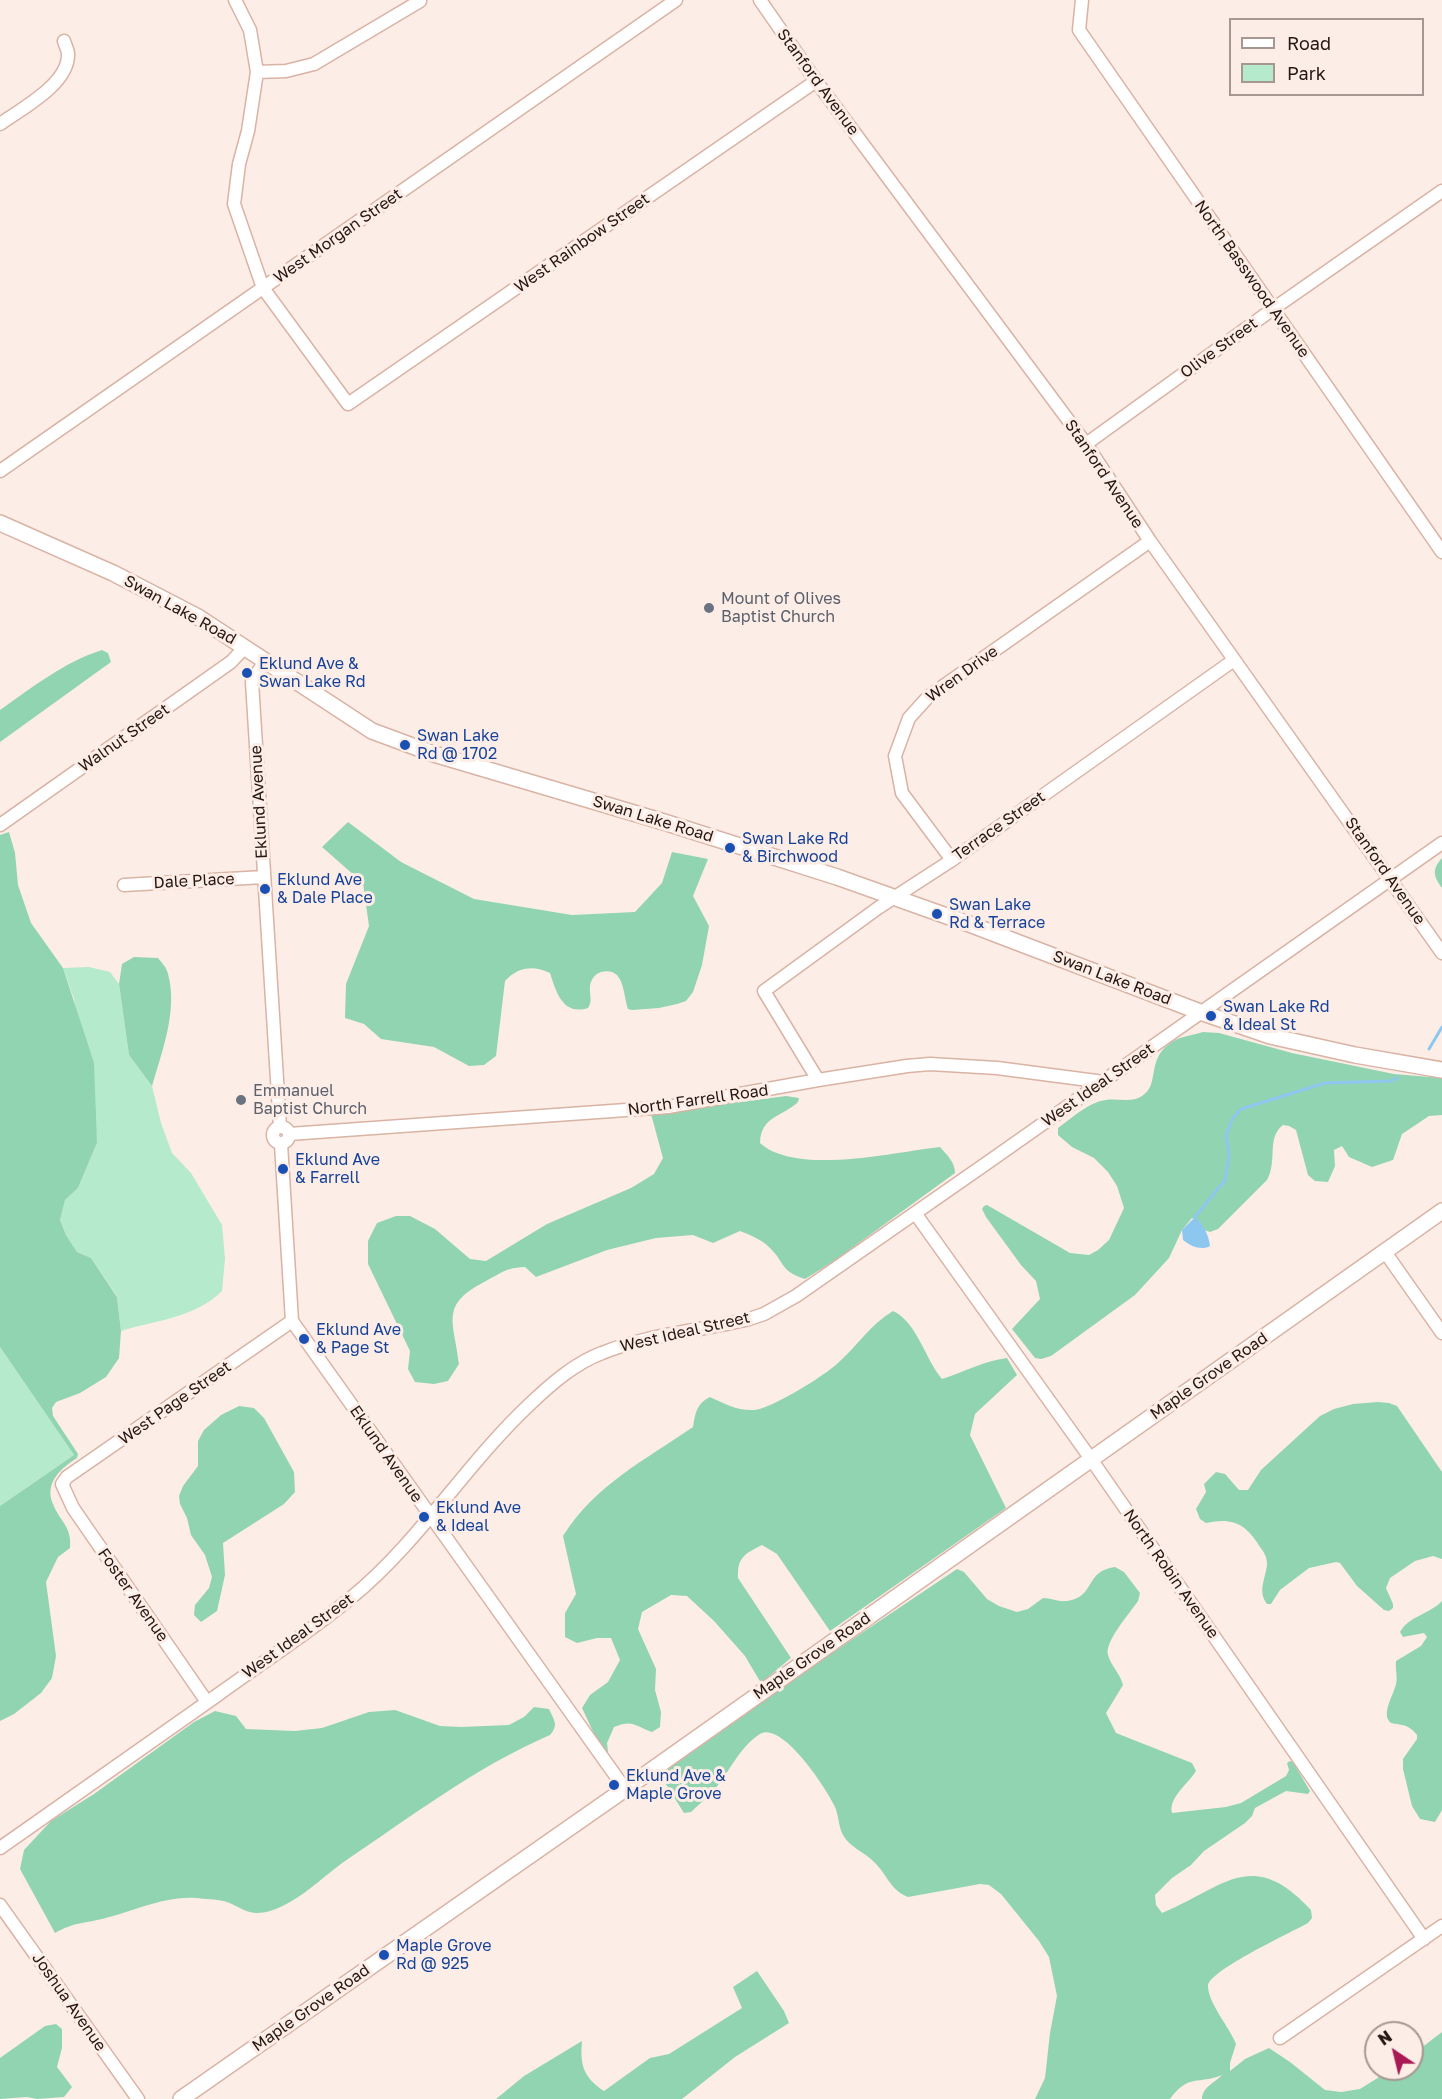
<!DOCTYPE html>
<html>
<head>
<meta charset="utf-8">
<style>
  body { margin:0 }
  #map { position:relative; width:1442px; height:2099px; overflow:hidden; background:#fdede7; font-family:"Golos Text",sans-serif }
  canvas { display:block }
  .legend { position:absolute; left:1229px; top:18px; width:195px; height:78px; box-sizing:border-box; background:#fdede7; border:2px solid #a79792; margin:0; padding:8px 10px; list-style:none; font-size:18px; color:#251712 }
  .legend li { display:flex; align-items:center; gap:12px; height:30px }
  .legend b { width:30px; border:2px solid #a79792 }
  .north { position:absolute; left:1364px; top:2021px; width:60px; height:60px; box-sizing:border-box; background:#fdede7; border:2px solid #a79792; border-radius:50%; rotate:325deg; font-size:16px; font-weight:700; line-height:24px; text-align:center; color:#251712 }
  .north::after { content:''; display:block; margin:auto; width:21px; height:27px; background:#a91954; clip-path:polygon(50% 0,100% 100%,50% 72%,0 100%) }
</style>
</head>
<body>
<div id="map">
<canvas width="1442" height="2099"></canvas>
<ul class="legend">
<li><b style="height:8px;background:#fff"></b>Road</li>
<li><b style="height:16px;background:#b5eacd"></b>Park</li>
</ul>
<div class="north">N</div>
</div>
<script>
const g = document.querySelector('canvas').getContext('2d');
g.lineJoin = 'round';
function fill(path, color) { g.fillStyle = color; g.fill(path, 'evenodd'); }
function trace(path, color, width, dash) { g.strokeStyle = color; g.lineWidth = width; g.lineCap = dash ? 'butt' : 'round'; g.setLineDash(dash || []); g.stroke(path); }
function label(font, color, halo, rows, align = 'center') {
  g.font = font + ' "Golos Text",sans-serif'; g.lineWidth = 6; g.setLineDash([]); g.textBaseline = 'middle'; g.strokeStyle = halo; g.fillStyle = color; for (const [text, x, y, turn = 0] of rows) {
    g.save(); g.translate(x, y); g.rotate((+turn || 0) * Math.PI / 180); g.textAlign = isNaN(turn) ? turn : align; if (halo) g.strokeText(text, 0, 0); g.fillText(text, 0, 0); g.restore();
  }
}
const green = new Path2D(`
  M 89,967 L 110,972 L 119,984 L 129,1055 L 152,1086 L 161,1123 L 172,1153 L 191,1173 L 222,1225 L 225,1259 L 222,1291 C 195,1318 156,1320 121,1331 L 117,1296 L 91,1258 L 77,1252 L 66,1235 L 60,1220 L 65,1200 L 78,1188 L 97,1143 L 95,1114 L 74,999 L 63,968 Z
  M 0,1347 L 74,1455 L 0,1506 Z`);
const forest = new Path2D(`
  M 102,650 L 108,653 L 111,662 L 0,742 L 0,710 C 33,687 64,662 102,650 Z
  M 348,822 L 401,862 L 474,899 L 572,915 L 635,912 L 662,883 L 672,852 L 708,859 L 693,896 L 709,926 L 702,965 L 693,992 L 686,1001 L 677,1004 L 659,1008 L 632,1010 L 628,1009 C 623,995 625,966 601,972 C 595,974 591,979 590,986 C 589,994 593,1001 588,1008 C 563,1016 556,992 550,973 C 533,965 518,967 505,981 L 496,1056 L 484,1065 L 469,1066 L 434,1047 L 381,1039 L 364,1024 L 345,1018 L 346,984 L 369,926 L 363,883 L 322,847 Z
  M 9,832 L 15,853 L 18,885 L 31,923 L 63,968 L 94,1063 L 97,1143 L 78,1188 L 65,1200 L 60,1220 L 66,1235 L 77,1252 L 91,1258 L 117,1297 L 121,1331 L 119,1358 L 106,1377 L 80,1393 L 56,1402 L 52,1408 L 53,1416 L 78,1454 L 77,1458 C 61,1468 44,1483 53,1504 C 60,1522 72,1526 70,1548 L 58,1557 L 46,1582 L 56,1656 L 52,1678 L 41,1693 L 14,1714 L 0,1721 L 0,1506 L 74,1455 L 0,1347 L 0,835 Z
  M 1442,858 L 1442,888 C 1433,876 1432,869 1442,858 Z
  M 134,957 L 158,958 C 162,963 167,968 168,974 C 178,1010 162,1051 152,1086 L 129,1055 L 119,984 L 122,964 Z
  M 1203,1032 L 1219,1033 L 1292,1053 L 1394,1074 L 1442,1078 L 1442,1115 L 1429,1116 L 1402,1134 L 1393,1160 L 1372,1167 L 1349,1157 L 1342,1146 L 1334,1150 L 1335,1166 L 1328,1182 L 1315,1181 L 1308,1175 L 1296,1130 L 1289,1126 L 1283,1125 C 1266,1138 1278,1160 1267,1180 L 1218,1229 L 1210,1232 L 1204,1230 L 1199,1221 L 1192,1218 L 1182,1230 L 1169,1258 L 1135,1295 L 1051,1356 L 1041,1359 L 1035,1358 L 1012,1329 L 1040,1299 L 1036,1281 L 1021,1265 L 986,1217 L 982,1209 L 984,1206 L 987,1205 L 1070,1253 L 1089,1255 L 1098,1250 L 1109,1240 L 1124,1208 L 1117,1186 L 1108,1172 L 1094,1158 L 1072,1147 L 1058,1135 L 1058,1128 C 1072,1118 1089,1102 1106,1100 C 1117,1098 1132,1103 1142,1096 C 1161,1084 1145,1059 1172,1042 C 1181,1036 1194,1035 1203,1032 Z
  M 786,1096 L 799,1098 L 798,1102 C 782,1117 761,1116 760,1143 C 797,1176 894,1152 940,1147 C 947,1155 955,1162 955,1173 L 834,1261 L 805,1279 C 780,1271 786,1264 770,1248 C 761,1239 750,1235 740,1231 L 713,1243 L 693,1235 L 656,1238 L 607,1250 L 536,1277 L 525,1267 C 505,1268 503,1272 486,1281 C 439,1305 454,1320 459,1364 L 448,1381 L 434,1384 L 415,1382 L 408,1369 L 410,1351 L 368,1264 L 368,1241 L 377,1223 L 396,1216 L 410,1216 L 435,1229 L 470,1259 L 486,1261 L 547,1224 L 631,1188 L 654,1174 L 663,1158 L 651,1114 Z
  M 893,1311 C 917,1322 925,1359 942,1379 C 964,1372 984,1361 1007,1358 L 1017,1375 L 975,1414 L 970,1435 L 1006,1508 L 830,1631 L 777,1554 L 762,1545 C 744,1554 737,1558 738,1578 L 791,1658 L 761,1683 L 745,1656 L 714,1621 L 687,1596 L 671,1595 L 642,1612 L 638,1629 L 656,1669 L 655,1690 L 661,1712 L 660,1727 L 652,1732 C 635,1726 633,1719 614,1727 L 607,1743 L 608,1752 L 604,1755 L 582,1708 L 590,1695 L 608,1682 L 620,1660 L 611,1638 L 597,1638 L 577,1643 L 565,1637 L 565,1613 L 576,1594 L 563,1536 C 595,1485 645,1460 693,1427 C 695,1413 697,1403 710,1397 C 725,1404 738,1411 754,1410 C 771,1409 826,1375 839,1362 C 858,1345 871,1324 893,1311 Z
  M 1378,1402 L 1389,1403 L 1397,1406 L 1442,1472 L 1442,1559 L 1433,1556 L 1415,1561 L 1390,1578 L 1386,1588 L 1393,1604 L 1393,1608 L 1389,1611 L 1384,1610 L 1357,1586 L 1340,1563 L 1336,1562 L 1309,1568 L 1280,1590 L 1271,1604 L 1267,1604 C 1257,1591 1266,1578 1267,1564 C 1267,1557 1264,1552 1260,1547 C 1246,1524 1233,1517 1206,1523 L 1200,1519 L 1196,1509 L 1206,1492 L 1204,1484 L 1216,1472 L 1225,1474 L 1239,1490 L 1248,1490 L 1261,1470 L 1320,1416 L 1334,1409 L 1353,1404 Z
  M 239,1406 L 254,1408 L 264,1418 L 294,1472 L 295,1492 L 284,1504 L 223,1543 L 225,1575 L 217,1611 L 201,1622 L 194,1615 L 195,1605 L 209,1588 L 212,1577 L 205,1555 L 191,1535 L 187,1518 L 180,1504 L 179,1496 L 183,1486 L 198,1466 L 198,1441 L 204,1430 L 221,1415 Z
  M 1115,1567 L 1124,1572 L 1140,1593 L 1138,1601 C 1130,1613 1104,1642 1108,1655 C 1111,1666 1120,1673 1123,1685 L 1106,1713 L 1116,1733 L 1192,1763 L 1196,1771 C 1188,1784 1168,1798 1172,1813 L 1226,1807 L 1241,1803 L 1286,1776 L 1289,1770 L 1287,1763 L 1290,1761 L 1293,1762 L 1310,1791 L 1308,1794 L 1286,1791 L 1255,1808 L 1252,1816 L 1245,1823 L 1204,1851 L 1191,1865 L 1172,1878 L 1155,1895 L 1156,1905 L 1162,1913 C 1224,1887 1252,1846 1311,1910 L 1312,1918 L 1308,1923 C 1292,1932 1208,1971 1208,1986 C 1208,2003 1230,2028 1236,2044 L 1230,2063 L 1230,2071 L 1245,2059 L 1269,2048 L 1290,2062 L 1325,2090 L 1341,2092 L 1360,2089 L 1392,2069 L 1412,2069 L 1412,2055 L 1442,2032 L 1442,2099 L 1202,2099 C 1202,2087 1216,2082 1222,2075 C 1198,2085 1189,2073 1170,2099 L 1035,2099 L 1045,2078 L 1050,2033 L 1057,1996 L 1049,1957 L 1039,1941 L 1001,1894 L 989,1885 L 980,1884 L 908,1897 C 890,1890 887,1874 874,1862 C 865,1852 850,1848 843,1835 C 838,1826 839,1814 834,1805 C 826,1788 782,1721 760,1734 C 740,1746 729,1773 714,1790 C 707,1798 698,1805 691,1812 L 684,1813 L 664,1781 L 662,1775 L 663,1769 L 750,1708 L 957,1569 L 964,1572 L 987,1599 L 999,1606 L 1017,1612 L 1028,1609 L 1043,1598 C 1051,1598 1058,1602 1067,1601 C 1096,1597 1084,1571 1115,1567 Z
  M 1442,1601 L 1442,1810 L 1435,1822 L 1420,1819 L 1412,1806 L 1403,1769 L 1403,1759 L 1417,1739 L 1417,1735 C 1406,1720 1393,1727 1389,1721 C 1382,1712 1394,1694 1396,1684 C 1398,1678 1395,1669 1396,1661 L 1421,1646 L 1427,1637 L 1424,1633 L 1403,1637 L 1400,1632 C 1409,1616 1430,1614 1442,1601 Z
  M 534,1707 L 549,1709 C 554,1720 559,1725 550,1735 C 476,1767 412,1816 345,1861 C 321,1878 299,1902 270,1911 C 249,1917 243,1908 227,1902 C 218,1899 205,1899 195,1898 C 163,1896 133,1912 102,1919 C 81,1924 75,1922 55,1933 L 20,1869 L 24,1850 L 51,1821 L 94,1794 L 194,1722 L 215,1711 L 236,1716 L 246,1729 L 295,1731 L 322,1728 L 369,1712 L 395,1710 L 440,1726 L 461,1727 L 509,1725 L 524,1717 Z
  M 757,1971 L 784,2011 L 789,2023 L 735,2057 L 682,2099 L 496,2099 L 524,2076 L 582,2041 C 580,2065 583,2077 604,2091 L 650,2058 L 669,2054 L 742,2008 L 733,1987 Z
  M 56,2024 L 62,2029 L 62,2048 L 57,2067 L 72,2087 L 64,2097 L 37,2099 L 27,2097 L 0,2099 L 0,2058 L 45,2026 Z`);
const water = new Path2D(`
  M 1195,1217 C 1203,1223 1209,1236 1210,1246 C 1202,1251 1190,1246 1183,1240 L 1182,1230 Z`);
const stream = new Path2D(`
  M 1429,1049 L 1442,1027
  M 1195,1217 L 1225,1180 L 1229,1156 L 1226,1135 L 1233,1118 L 1241,1109 L 1325,1083 L 1391,1081 L 1397,1078`);
const minor = new Path2D(`
  M 235,0 L 250,30 L 257,72 L 248,131 L 239,164 L 234,204 L 263,288 L 348,404 L 816,81
  M 760,0 L 816,81 L 1086,444 L 1150,541 L 1442,953
  M 1082,0 L 1079,30 L 1442,552
  M 257,72 L 286,71 L 314,64 L 420,1
  M 0,124 C 21,109 69,84 68,54 C 68,50 65,45 64,41
  M 1086,444 L 1273,309 L 1442,191
  M 0,471 L 676,0
  M 265,661 L 254,678 L 252,682 L 280,1127
  M 0,825 L 231,662 L 245,647
  M 952,860 L 902,793 L 895,756 L 909,718 L 928,697 L 1150,541
  M 124,885 L 264,877
  M 818,1080 L 764,991 L 878,908 L 952,860 L 1234,660
  M273 1135a8 8 0 1 1 16 0a8 8 0 1 1-16 0Z
  M 289,1134 L 668,1107 L 818,1080 L 907,1066 L 930,1064 L 997,1068 L 1104,1082
  M 281,1144 L 292,1321 L 625,1789
  M 915,1213 L 1091,1459 L 1424,1939
  M 1385,1252 L 1442,1333
  M 207,1702 L 73,1508 L 62,1484 L 67,1477 L 292,1321
  M 0,1848 C 73,1797 146,1745 219,1694 C 263,1662 310,1632 352,1597 C 420,1541 466,1464 530,1404 C 551,1384 575,1363 602,1353 C 649,1334 701,1331 749,1319 L 764,1314 L 796,1296 C 1012,1146 1227,995 1442,843
  M 0,1905 L 138,2099
  M 1280,2038 L 1442,1926`);
const tertiary = new Path2D(`
  M 0,523 L 113,573 L 198,617 L 372,731 L 434,754 L 664,822 L 837,877 L 972,925 L 1200,1012 L 1270,1036 L 1355,1055 L 1442,1070
  M 181,2099 L 625,1789 L 1442,1211`);
const markers = [
  [709,608,6,"#6b7280"],
  [247,673,6,"#1a4fb4"],
  [405,745,6,"#1a4fb4"],
  [730,848,6,"#1a4fb4"],
  [265,889,6,"#1a4fb4"],
  [937,914,6,"#1a4fb4"],
  [1211,1016,6,"#1a4fb4"],
  [241,1100,6,"#6b7280"],
  [283,1169,6,"#1a4fb4"],
  [304,1339,6,"#1a4fb4"],
  [424,1517,6,"#1a4fb4"],
  [614,1785,6,"#1a4fb4"],
  [384,1955,6,"#1a4fb4"]
];
const streetNames = [
  ["Stanford Avenue",818,82,54],
  ["West Morgan Street",338,236,-35],
  ["West Rainbow Street",582,243,-35],
  ["North Basswood Avenue",1252,279,55],
  ["Olive Street",1219,348,-36],
  ["Stanford Avenue",1104,474,56],
  ["Swan Lake Road",180,610,29],
  ["Wren Drive",962,674,-36],
  ["Walnut Street",124,738,-35],
  ["Eklund Avenue",259,802,-93],
  ["Swan Lake Road",653,819,17],
  ["Terrace Street",999,826,-35],
  ["Stanford Avenue",1385,871,55],
  ["Dale Place",194,881,-3],
  ["Swan Lake Road",1112,978,21],
  ["West Ideal Street",1098,1085,-35],
  ["North Farrell Road",698,1100,-8],
  ["West Ideal Street",685,1332,-13],
  ["Maple Grove Road",1209,1376,-35],
  ["West Page Street",175,1403,-35],
  ["Eklund Avenue",386,1454,55],
  ["North Robin Avenue",1171,1574,55],
  ["Foster Avenue",133,1595,55],
  ["West Ideal Street",298,1636,-36],
  ["Maple Grove Road",812,1656,-35],
  ["Joshua Avenue",69,2002,55],
  ["Maple Grove Road",311,2008,-35]
];
const worshipNames = [
  ["Mount of Olives",721,599],
  ["Baptist Church",721,617],
  ["Emmanuel",253,1091],
  ["Baptist Church",253,1109]
];
const transitNames = [
  ["Eklund Ave &",259,664],
  ["Swan Lake Rd",259,682],
  ["Swan Lake",417,736],
  ["Rd @ 1702",417,754],
  ["Swan Lake Rd",742,839],
  ["& Birchwood",742,857],
  ["Eklund Ave",277,880],
  ["& Dale Place",277,898],
  ["Swan Lake",949,905],
  ["Rd & Terrace",949,923],
  ["Swan Lake Rd",1223,1007],
  ["& Ideal St",1223,1025],
  ["Eklund Ave",295,1160],
  ["& Farrell",295,1178],
  ["Eklund Ave",316,1330],
  ["& Page St",316,1348],
  ["Eklund Ave",436,1508],
  ["& Ideal",436,1526],
  ["Eklund Ave &",626,1776],
  ["Maple Grove",626,1794],
  ["Maple Grove",396,1946],
  ["Rd @ 925",396,1964]
];
fill(green, '#b5eacd');
fill(forest, '#91d4b1');
fill(water, '#8dc7f0');
trace(stream, '#8dc7f0', 3);
trace(minor, '#d9b3a4', 15);
trace(tertiary, '#d9b3a4', 18);
trace(minor, '#fff', 12);
trace(tertiary, '#fff', 15);
for (const [x, y, r, color] of markers) { const dot = new Path2D(); dot.arc(x, y, r, 0, 2 * Math.PI); g.fillStyle = color; g.fill(dot); trace(dot, '#fdede7', 2); }
label('16px', '#251712', '#fdede7', streetNames);
label('16px', '#5b616d', '#fdede7', worshipNames, 'left');
label('16px', '#164399', '#fdede7', transitNames, 'left');
</script>
</body>
</html>
